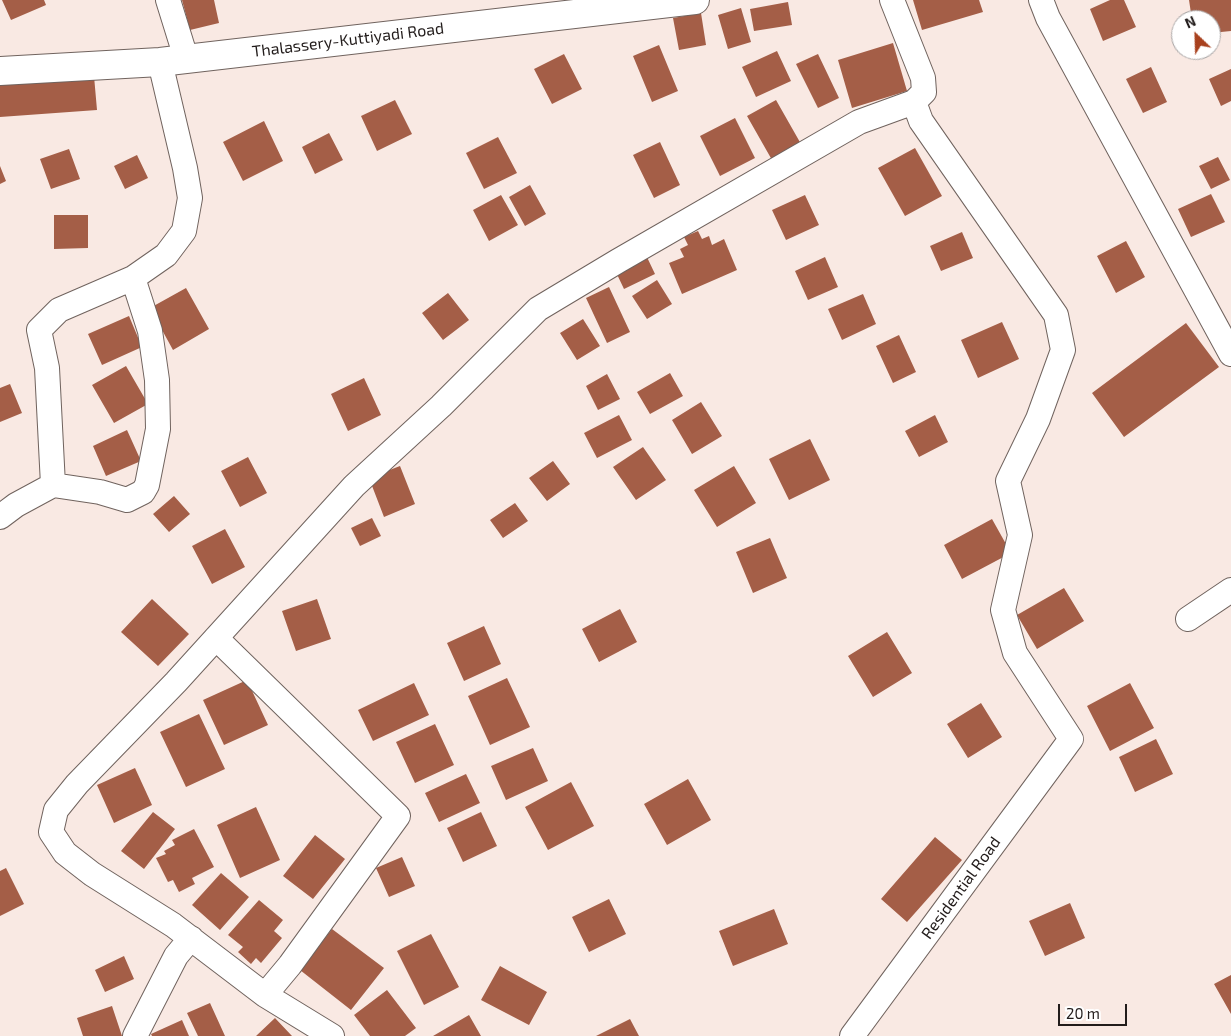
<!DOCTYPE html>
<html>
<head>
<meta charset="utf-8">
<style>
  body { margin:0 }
  #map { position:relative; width:1231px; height:1036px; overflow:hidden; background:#f9e9e3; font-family:"Exo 2",sans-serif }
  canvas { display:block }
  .north { position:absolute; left:1171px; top:10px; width:50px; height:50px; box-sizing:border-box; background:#fff; border:1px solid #a7a4a4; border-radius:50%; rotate:336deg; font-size:14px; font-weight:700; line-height:20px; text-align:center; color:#221c1b }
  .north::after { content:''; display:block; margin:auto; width:18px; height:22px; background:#a8411e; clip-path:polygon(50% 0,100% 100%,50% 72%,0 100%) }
  .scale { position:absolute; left:1058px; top:1004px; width:69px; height:22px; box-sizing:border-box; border:2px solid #221c1b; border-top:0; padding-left:6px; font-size:15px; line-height:18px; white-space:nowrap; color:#221c1b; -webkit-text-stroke:4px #fff; paint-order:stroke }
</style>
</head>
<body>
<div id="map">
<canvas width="1231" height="1036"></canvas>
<div class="north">N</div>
<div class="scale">20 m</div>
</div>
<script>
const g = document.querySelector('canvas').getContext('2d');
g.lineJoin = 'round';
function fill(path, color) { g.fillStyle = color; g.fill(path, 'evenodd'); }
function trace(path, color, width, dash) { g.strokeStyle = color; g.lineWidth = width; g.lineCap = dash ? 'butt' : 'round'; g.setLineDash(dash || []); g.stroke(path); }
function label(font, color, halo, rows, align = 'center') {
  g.font = font + ' "Exo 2",sans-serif'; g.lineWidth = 4; g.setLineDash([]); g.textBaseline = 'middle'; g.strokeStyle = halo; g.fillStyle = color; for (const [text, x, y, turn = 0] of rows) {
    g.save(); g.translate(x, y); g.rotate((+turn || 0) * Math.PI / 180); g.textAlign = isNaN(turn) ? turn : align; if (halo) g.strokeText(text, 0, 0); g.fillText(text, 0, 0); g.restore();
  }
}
const building = new Path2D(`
  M 2,0 L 44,0 L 46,5 L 11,20 Z
  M 182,0 L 214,0 L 219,23 L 190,30 Z
  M 913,0 L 979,0 L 983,12 L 922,30 Z
  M 1110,0 L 1124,0 L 1136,27 L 1103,41 L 1090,9 Z
  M 1189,0 L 1231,0 L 1231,31 L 1211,33 L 1211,20 L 1192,20 Z
  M 788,2 L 792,25 L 754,31 L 750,9 Z
  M 741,8 L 751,42 L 728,49 L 718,15 Z
  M 701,13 L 706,45 L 679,50 L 673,18 Z
  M 893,43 L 907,91 L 852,108 L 838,60 Z
  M 659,45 L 678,91 L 652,102 L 633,56 Z
  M 777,51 L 791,81 L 756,97 L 742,67 Z
  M 564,54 L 582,89 L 552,104 L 534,69 Z
  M 818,54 L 839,98 L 818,108 L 796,64 Z
  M 1151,67 L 1167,102 L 1143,113 L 1126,79 Z
  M 1231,69 L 1231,101 L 1221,106 L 1209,79 Z
  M 94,76 L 97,110 L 0,117 L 0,84 Z
  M 395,100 L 412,134 L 377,151 L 361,116 Z
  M 776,100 L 801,144 L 772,160 L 747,116 Z
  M 735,118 L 755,158 L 720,176 L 700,136 Z
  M 264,121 L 283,161 L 243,181 L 223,142 Z
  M 329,133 L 343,160 L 315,174 L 302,147 Z
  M 498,137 L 517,173 L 484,189 L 466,153 Z
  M 660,142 L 680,185 L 654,198 L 633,155 Z
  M 915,148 L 942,196 L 905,216 L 878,168 Z
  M 69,149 L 80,179 L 51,189 L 40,159 Z
  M 137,155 L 148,178 L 125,189 L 114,166 Z
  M 1218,157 L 1230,180 L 1211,189 L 1199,166 Z
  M 0,166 L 6,181 L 0,184 Z
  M 530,185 L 546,214 L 525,226 L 509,197 Z
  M 1211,194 L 1225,222 L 1191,237 L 1178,209 Z
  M 501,195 L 518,225 L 489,241 L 473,210 Z
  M 805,195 L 819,225 L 786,240 L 772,210 Z
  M 54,215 L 88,215 L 88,248 L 54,249 Z
  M 698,231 L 702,239 L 709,236 L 712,245 L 724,239 L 737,270 L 682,294 L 669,263 L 684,257 L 680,249 L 688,245 L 684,237 Z
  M 962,232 L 973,258 L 941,271 L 930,246 Z
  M 1126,241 L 1145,277 L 1116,293 L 1097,256 Z
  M 645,253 L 655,274 L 624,289 L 614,268 Z
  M 825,257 L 838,287 L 808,300 L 795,271 Z
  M 657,280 L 672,304 L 647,319 L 632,296 Z
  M 609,287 L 630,332 L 607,343 L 586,298 Z
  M 186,288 L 209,329 L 173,350 L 150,308 Z
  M 448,293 L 469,320 L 443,340 L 422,313 Z
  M 863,294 L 876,324 L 842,340 L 828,309 Z
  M 129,316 L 142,347 L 102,365 L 88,334 Z
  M 583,319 L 600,346 L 577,360 L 560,333 Z
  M 1002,322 L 1019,359 L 978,378 L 961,340 Z
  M 1186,323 L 1219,367 L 1124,437 L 1092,393 Z
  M 899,335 L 916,372 L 893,383 L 876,346 Z
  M 126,366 L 148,404 L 114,423 L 92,385 Z
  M 670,373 L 683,396 L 650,414 L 637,392 Z
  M 607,374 L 620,399 L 598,410 L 586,386 Z
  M 364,378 L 381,415 L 348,431 L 331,394 Z
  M 10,384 L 22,413 L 0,422 L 0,388 Z
  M 701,402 L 722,436 L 692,454 L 672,420 Z
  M 619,415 L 632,440 L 597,458 L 584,433 Z
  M 935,415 L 948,442 L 919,457 L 905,431 Z
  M 127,430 L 141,461 L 106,476 L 93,446 Z
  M 810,439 L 830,480 L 789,500 L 769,459 Z
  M 643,447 L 666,480 L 636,500 L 613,467 Z
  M 248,457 L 267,493 L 240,507 L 221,471 Z
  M 553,461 L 570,484 L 547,501 L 529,478 Z
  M 400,466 L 415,504 L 384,517 L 369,478 Z
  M 734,466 L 756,503 L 717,527 L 694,490 Z
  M 174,496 L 190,514 L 169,532 L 153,514 Z
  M 515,503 L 528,521 L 503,538 L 490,520 Z
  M 372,518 L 381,536 L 360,546 L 351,528 Z
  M 992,519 L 1011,553 L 962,579 L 944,545 Z
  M 225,529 L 245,567 L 212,584 L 192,546 Z
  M 770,538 L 787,578 L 753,593 L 736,552 Z
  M 1064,588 L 1084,621 L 1037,649 L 1017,615 Z
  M 152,599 L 189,634 L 158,666 L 121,632 Z
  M 317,599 L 331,639 L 296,651 L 282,611 Z
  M 620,609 L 637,642 L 599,662 L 582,629 Z
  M 484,626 L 501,664 L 464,681 L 447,643 Z
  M 887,632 L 912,673 L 873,697 L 848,656 Z
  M 507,678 L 530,727 L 490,745 L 468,696 Z
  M 247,680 L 268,725 L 224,745 L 203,700 Z
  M 414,683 L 429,715 L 373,741 L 358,710 Z
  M 1130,683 L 1154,728 L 1110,751 L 1087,706 Z
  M 981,703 L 1002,737 L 968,758 L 947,724 Z
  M 199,714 L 225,769 L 186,787 L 160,732 Z
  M 435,724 L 454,765 L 415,783 L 396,742 Z
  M 1156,739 L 1173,774 L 1135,792 L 1119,757 Z
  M 533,748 L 548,781 L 506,800 L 491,766 Z
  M 135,768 L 152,805 L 114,823 L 97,785 Z
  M 466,774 L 480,803 L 439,822 L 425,793 Z
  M 688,779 L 711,820 L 667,845 L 644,804 Z
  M 571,782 L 594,826 L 548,850 L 525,807 Z
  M 256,807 L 280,860 L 240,878 L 217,825 Z
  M 153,812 L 175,829 L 144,869 L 121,851 Z
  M 481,812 L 497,846 L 463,862 L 447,828 Z
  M 194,829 L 214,867 L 192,878 L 195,884 L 179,892 L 173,880 L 168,882 L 156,858 L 166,854 L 164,851 L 175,845 L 172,840 Z
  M 315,835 L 345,859 L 313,899 L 283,876 Z
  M 935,837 L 962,860 L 907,922 L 881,899 Z
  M 402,857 L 415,886 L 389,897 L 376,868 Z
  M 6,868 L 24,904 L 0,916 L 0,871 Z
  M 221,873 L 249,897 L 220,930 L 192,905 Z
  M 609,899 L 626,934 L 589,952 L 572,917 Z
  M 259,900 L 283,920 L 274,931 L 282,938 L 261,963 L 256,958 L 251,964 L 238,952 L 243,947 L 228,935 Z
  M 1070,903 L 1085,938 L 1045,956 L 1029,921 Z
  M 774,909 L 788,944 L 733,966 L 719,931 Z
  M 332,929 L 384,968 L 351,1010 L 300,970 Z
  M 431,934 L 459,987 L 424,1005 L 397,951 Z
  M 124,956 L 134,979 L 105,992 L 95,970 Z
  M 500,966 L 547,992 L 529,1025 L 481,1000 Z
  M 1231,975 L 1231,1014 L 1214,984 Z
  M 387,990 L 416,1028 L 405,1036 L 370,1036 L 354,1015 Z
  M 210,1003 L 225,1036 L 198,1036 L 187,1013 Z
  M 112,1006 L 122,1036 L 83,1036 L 77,1018 Z
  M 469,1015 L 481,1036 L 433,1036 Z
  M 275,1018 L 292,1036 L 256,1036 Z
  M 630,1019 L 639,1036 L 596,1036 Z
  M 182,1020 L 189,1036 L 152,1036 L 151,1034 Z`);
const street = new Path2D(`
  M 168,0 L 186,58
  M 1041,0 L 1048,18 L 1231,354
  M 53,485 L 47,368 L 39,330 L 59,310 L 133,278 L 166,255 L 184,231 L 190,198 L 185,168 L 160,62
  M 0,517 L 16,505 L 53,485 L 100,492 L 127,500 L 143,492 L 147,485 L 158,429 L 157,380 L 150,331 L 133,278
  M 1188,619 L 1231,590
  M 216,638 L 398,816 L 290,965 L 265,995
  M 135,1036 L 176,956 L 191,938
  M 332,1036 L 265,995 L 173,925 L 92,874 L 65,853 L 51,832 L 56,810 L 77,784 L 176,682 L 354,486 L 441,406 L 538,309 L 618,261 L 859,122 L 914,102 L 924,92 L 923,78 L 892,0
  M 852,1036 L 1071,739 L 1015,653 L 1003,610 L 1020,535 L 1008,481 L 1038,419 L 1063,350 L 1056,315 L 921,121 L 914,102`);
const primary = new Path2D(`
  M 0,71 L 160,62 L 695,0`);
const streetNames = [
  ["Thalassery-Kuttiyadi Road",348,40,-7],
  ["Residential Road",961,888,-54]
];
fill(building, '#a45e47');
trace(street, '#70635e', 26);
trace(primary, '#70635e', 30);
trace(street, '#fff', 24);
trace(primary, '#fff', 28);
label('16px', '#221c1b', '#fff', streetNames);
</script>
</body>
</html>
